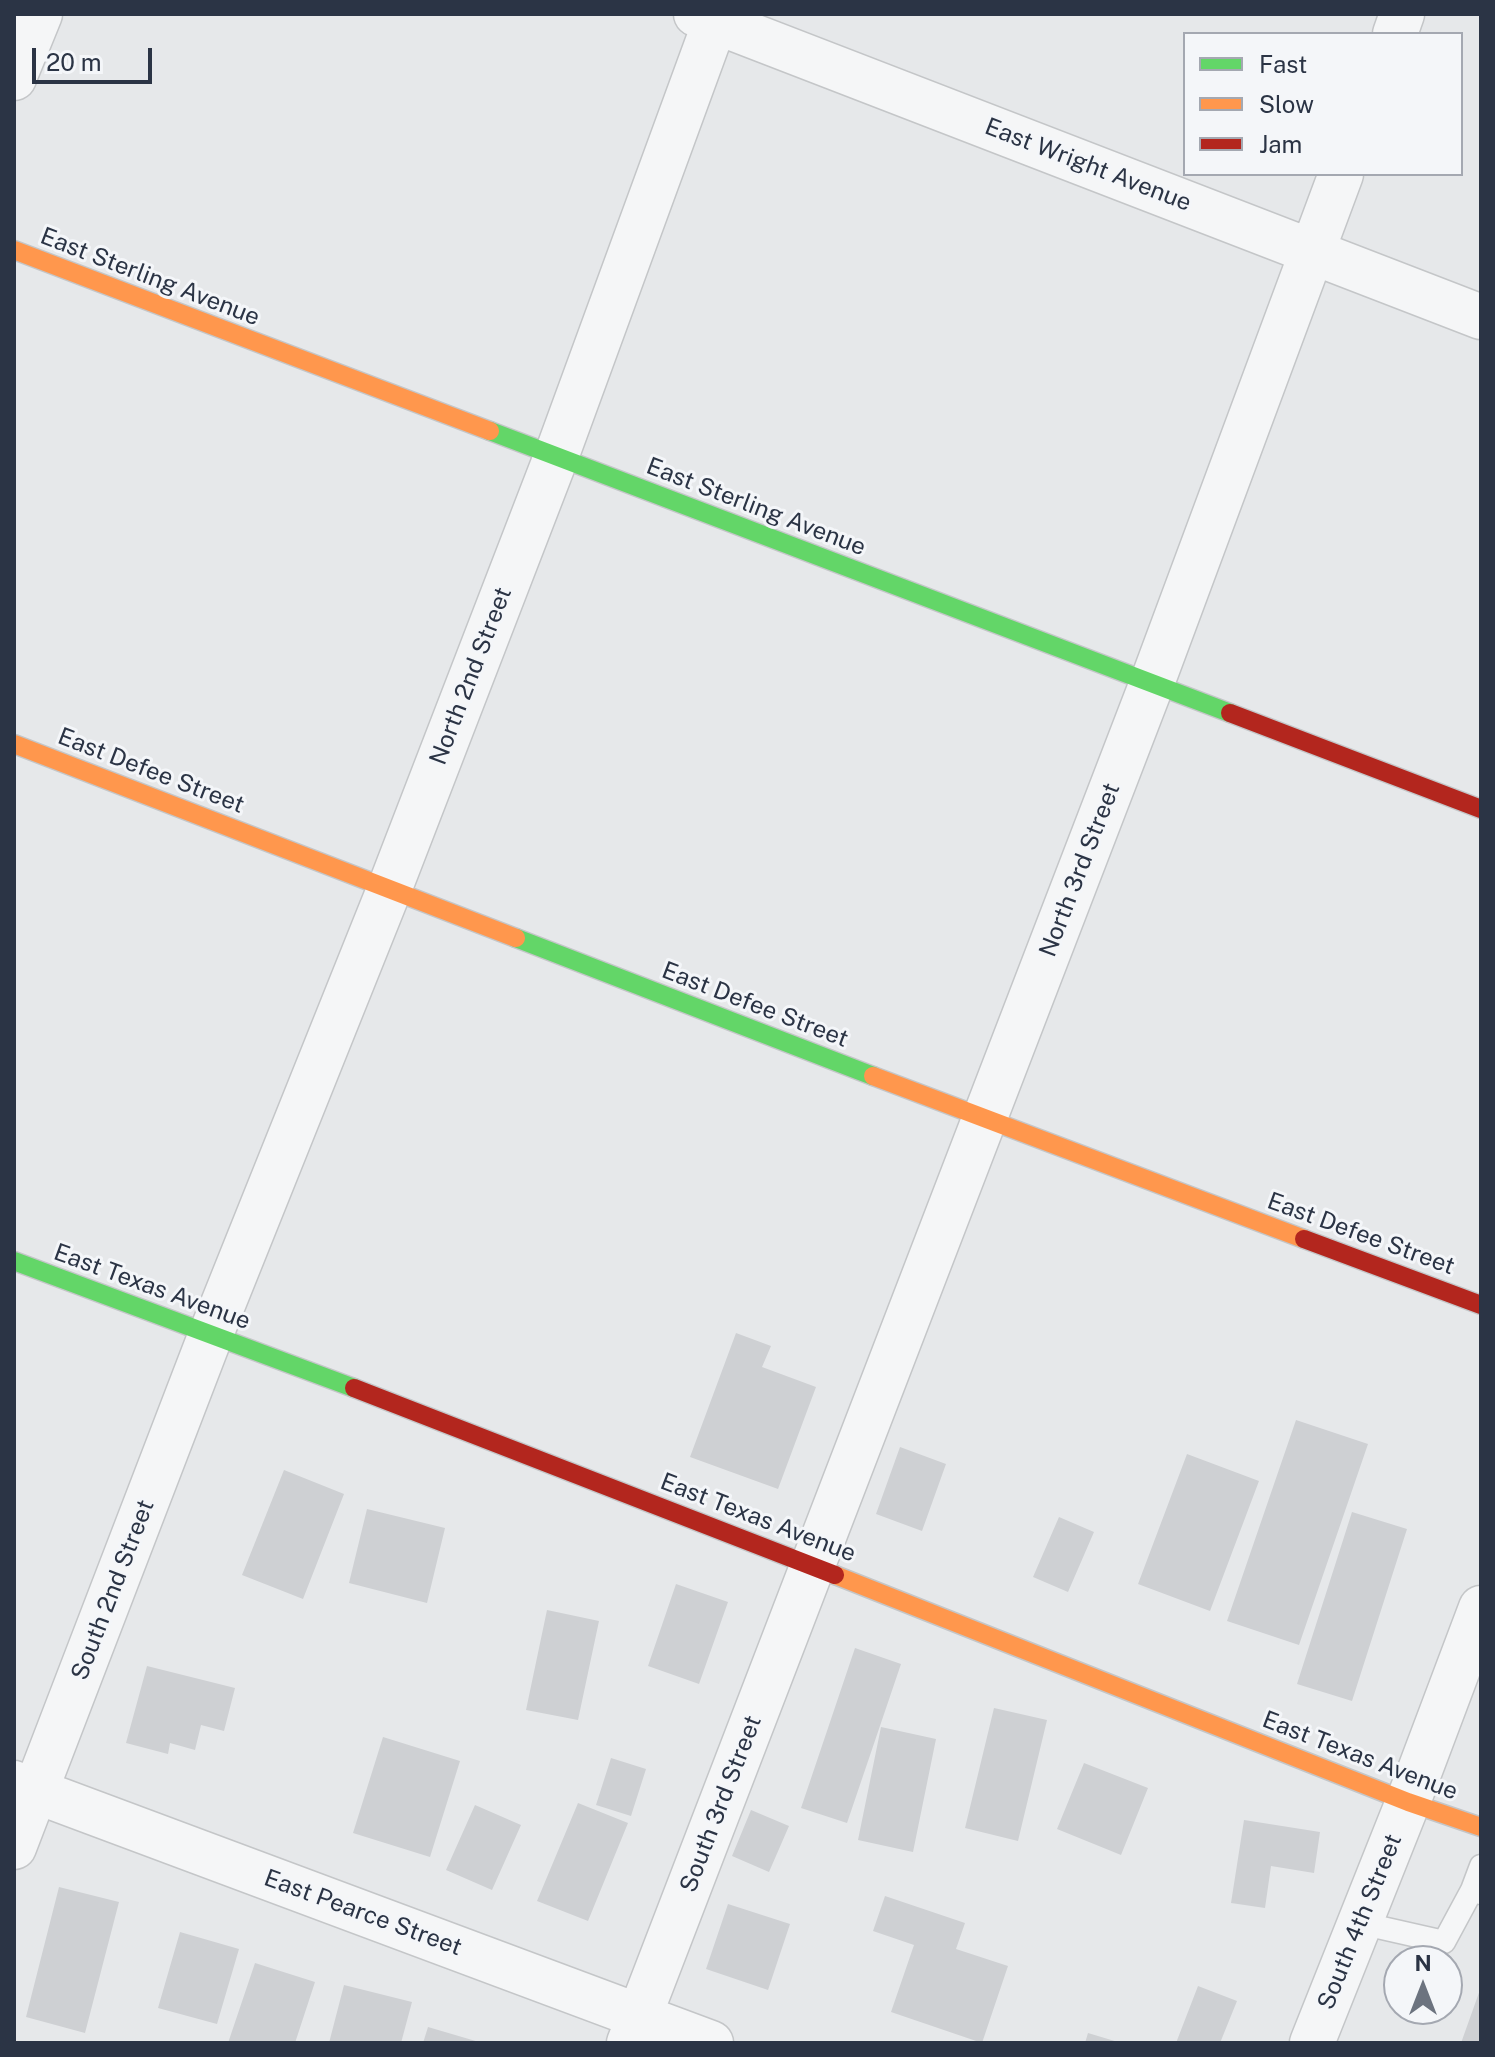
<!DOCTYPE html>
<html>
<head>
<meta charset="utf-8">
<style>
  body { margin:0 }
  #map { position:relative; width:1495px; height:2057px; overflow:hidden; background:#e6e8ea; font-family:"Public Sans",sans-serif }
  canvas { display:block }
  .frame { position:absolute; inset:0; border:16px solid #2b3445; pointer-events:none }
  .legend { position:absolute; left:1183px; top:32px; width:280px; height:144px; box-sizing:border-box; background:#f4f6f9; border:2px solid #a4a8b1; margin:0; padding:10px 14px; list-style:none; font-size:24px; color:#2b3445 }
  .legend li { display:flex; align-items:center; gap:16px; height:40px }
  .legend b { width:40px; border:2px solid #a4a8b1 }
  .north { position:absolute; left:1383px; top:1945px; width:80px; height:80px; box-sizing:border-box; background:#f4f6f9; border:2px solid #a4a8b1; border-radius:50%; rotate:0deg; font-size:22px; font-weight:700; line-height:32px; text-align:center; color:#2b3445 }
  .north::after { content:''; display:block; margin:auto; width:28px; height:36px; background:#6c737f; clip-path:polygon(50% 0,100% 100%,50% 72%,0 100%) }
  .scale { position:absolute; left:32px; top:48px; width:120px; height:36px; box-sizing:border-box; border:4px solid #2b3445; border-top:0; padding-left:10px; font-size:24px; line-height:28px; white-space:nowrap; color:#2b3445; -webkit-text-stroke:6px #f4f6f9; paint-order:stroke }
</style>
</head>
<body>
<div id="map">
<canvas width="1495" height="2057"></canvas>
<div class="frame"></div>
<ul class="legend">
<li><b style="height:10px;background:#63d668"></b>Fast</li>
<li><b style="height:10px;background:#ff974d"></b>Slow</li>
<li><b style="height:10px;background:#b3261e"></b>Jam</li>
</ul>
<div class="north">N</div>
<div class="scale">20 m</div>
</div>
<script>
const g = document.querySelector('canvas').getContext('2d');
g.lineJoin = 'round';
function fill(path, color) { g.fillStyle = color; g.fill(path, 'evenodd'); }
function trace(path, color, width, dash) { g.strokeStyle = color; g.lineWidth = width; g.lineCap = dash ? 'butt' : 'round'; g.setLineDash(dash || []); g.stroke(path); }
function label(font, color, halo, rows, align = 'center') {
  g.font = font + ' "Public Sans",sans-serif'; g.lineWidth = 6; g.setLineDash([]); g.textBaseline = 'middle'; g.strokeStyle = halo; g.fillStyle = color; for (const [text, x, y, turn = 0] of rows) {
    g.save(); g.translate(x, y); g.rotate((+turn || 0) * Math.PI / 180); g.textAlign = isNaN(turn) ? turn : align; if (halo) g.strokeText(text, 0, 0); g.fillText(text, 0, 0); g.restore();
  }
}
const building = new Path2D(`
  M 736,1333 L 771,1346 L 762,1367 L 816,1387 L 778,1489 L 690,1457 Z
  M 1296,1420 L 1368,1444 L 1299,1645 L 1227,1621 Z
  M 900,1447 L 946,1464 L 922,1531 L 876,1514 Z
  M 1187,1454 L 1259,1481 L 1210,1611 L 1138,1584 Z
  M 284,1470 L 344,1494 L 303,1599 L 242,1575 Z
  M 367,1509 L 445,1528 L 427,1603 L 349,1583 Z
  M 1352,1512 L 1407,1529 L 1352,1701 L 1297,1684 Z
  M 1059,1517 L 1094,1532 L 1068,1592 L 1033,1577 Z
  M 676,1584 L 728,1602 L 699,1684 L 648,1666 Z
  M 547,1610 L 599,1621 L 578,1720 L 526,1710 Z
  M 855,1648 L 901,1664 L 847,1823 L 801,1808 Z
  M 147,1666 L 235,1688 L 224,1731 L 201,1725 L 195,1750 L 170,1743 L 168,1754 L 126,1743 Z
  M 994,1708 L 1047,1720 L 1018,1841 L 965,1828 Z
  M 881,1727 L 936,1739 L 913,1852 L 858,1840 Z
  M 383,1737 L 460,1761 L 430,1857 L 353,1833 Z
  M 611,1758 L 646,1769 L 631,1816 L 596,1805 Z
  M 1084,1763 L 1148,1788 L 1121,1855 L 1057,1829 Z
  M 578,1803 L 628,1823 L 588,1921 L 537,1901 Z
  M 475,1805 L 521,1825 L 492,1890 L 446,1870 Z
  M 751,1810 L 789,1826 L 769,1872 L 732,1856 Z
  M 1244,1820 L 1320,1832 L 1314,1873 L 1271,1866 L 1265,1908 L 1231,1903 Z
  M 59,1887 L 119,1902 L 85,2033 L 26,2017 Z
  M 885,1896 L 965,1923 L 956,1949 L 1008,1966 L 982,2043 L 891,2012 L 914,1945 L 873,1931 Z
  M 728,1904 L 790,1924 L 768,1990 L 706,1969 Z
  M 180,1932 L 239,1949 L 217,2024 L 158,2008 Z
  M 255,1963 L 315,1982 L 295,2043 L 228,2043 Z
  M 344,1985 L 412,2002 L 401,2043 L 329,2043 Z
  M 1198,1986 L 1237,2001 L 1220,2043 L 1176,2043 Z
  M 1481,1987 L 1481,2043 L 1461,2043 Z
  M 428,2027 L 479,2042 L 479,2043 L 423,2043 Z
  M 1088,2033 L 1118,2042 L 1118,2043 L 1085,2043 Z`);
const lane = new Path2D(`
  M 1472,1890 L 1481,1866
  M 1360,1923 L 1444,1942 L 1472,1890 L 1481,1893`);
const street = new Path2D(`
  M 696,14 L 1481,317
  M 1395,34 L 1402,14
  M 14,78 L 40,14
  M 14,1783 L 711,2043
  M 14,1847 L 211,1334 L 389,890 L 556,457 L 718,14
  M 629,2043 L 1152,683 L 1341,174
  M 1312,2043 L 1408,1802 L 1481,1608`);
const fast = new Path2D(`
  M 490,431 L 1230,713
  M 516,938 L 873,1076
  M 14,1261 L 354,1388`);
const slow = new Path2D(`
  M 14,250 L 490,431
  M 14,744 L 516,938
  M 873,1076 L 1304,1239
  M 835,1575 L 1408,1802 L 1481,1827`);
const jam = new Path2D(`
  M 1230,713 L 1481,809
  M 1304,1239 L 1481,1305
  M 354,1388 L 835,1575`);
const streetNames = [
  ["East Wright Avenue",1088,165,21],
  ["East Sterling Avenue",150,277,21],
  ["East Sterling Avenue",756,507,21],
  ["North 2nd Street",471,676,-69],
  ["East Defee Street",151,771,21],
  ["North 3rd Street",1080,870,-69],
  ["East Defee Street",755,1005,21],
  ["East Defee Street",1361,1234,20],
  ["East Texas Avenue",152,1287,20],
  ["East Texas Avenue",758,1518,21],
  ["South 2nd Street",113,1590,-69],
  ["East Texas Avenue",1360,1756,21],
  ["South 3rd Street",721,1804,-69],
  ["East Pearce Street",363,1913,20],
  ["South 4th Street",1360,1922,-68]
];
fill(building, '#ced0d3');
trace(lane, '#c4c6c8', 25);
trace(street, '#c4c6c8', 47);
trace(fast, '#c4c6c8', 21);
trace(slow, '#c4c6c8', 21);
trace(jam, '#c4c6c8', 21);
trace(lane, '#f5f6f7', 22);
trace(street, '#f5f6f7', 44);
trace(fast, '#63d668', 18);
trace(slow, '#ff974d', 18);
trace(jam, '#b3261e', 18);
label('24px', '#2b3445', '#f4f6f9', streetNames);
</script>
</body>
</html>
